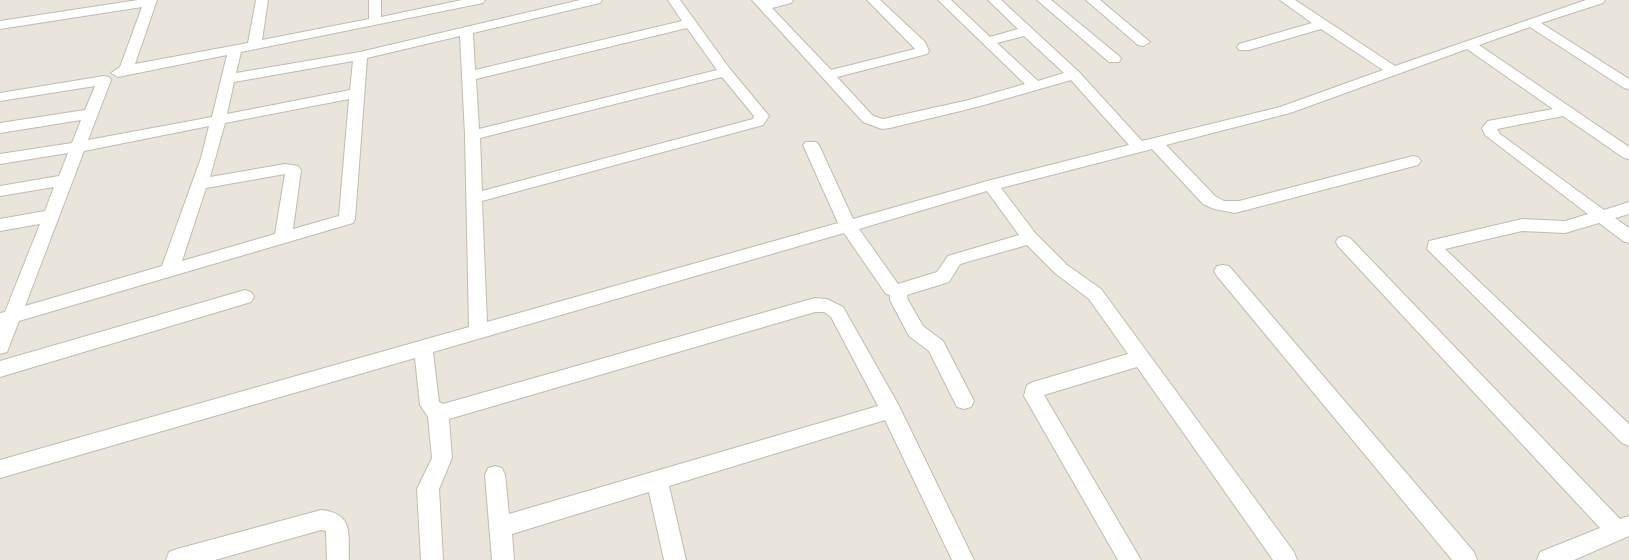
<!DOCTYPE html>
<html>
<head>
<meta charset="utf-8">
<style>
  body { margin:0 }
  canvas { display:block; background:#f6f3ec }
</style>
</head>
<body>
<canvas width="1629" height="560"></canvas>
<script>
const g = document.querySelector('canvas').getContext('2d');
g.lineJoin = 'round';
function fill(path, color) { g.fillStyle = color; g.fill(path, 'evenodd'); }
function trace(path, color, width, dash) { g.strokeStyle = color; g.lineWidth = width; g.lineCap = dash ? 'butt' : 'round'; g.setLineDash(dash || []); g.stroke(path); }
const residential = new Path2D(`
  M 0,0 L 1629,0 L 1629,560 L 0,560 Z`);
const street = new Path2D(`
  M 138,0 L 157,0 L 135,64 L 248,43 L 256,0 L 268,0 L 262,40 L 369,19 L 369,0 L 381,0 L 381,17 L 462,0 L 485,0 L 483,3 L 241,52 L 236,73 L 360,52 L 580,0 L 602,0 L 600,3 L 473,33 L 475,70 L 682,21 L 668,0 L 680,0 L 730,69 L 769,116 L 763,125 L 482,201 L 487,322 L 838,223 L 803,145 L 806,142 L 816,142 L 819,145 L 853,219 L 991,180 L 1129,145 L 1071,80 L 977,107 L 890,128 L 882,129 L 863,122 L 752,0 L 793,0 L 791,3 L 772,8 L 831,70 L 915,49 L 867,0 L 880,0 L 925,42 L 929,51 L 927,54 L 837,77 L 873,116 L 883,119 L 969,100 L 1025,84 L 938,0 L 951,0 L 990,37 L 1018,29 L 988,0 L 1001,0 L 1079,72 L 1142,141 L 1280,107 L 1383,70 L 1321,29 L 1249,50 L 1239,50 L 1237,47 L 1239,44 L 1312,23 L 1280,0 L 1295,0 L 1395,66 L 1586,0 L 1605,0 L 1603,3 L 1541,23 L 1629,79 L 1629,89 L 1624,88 L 1530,27 L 1479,45 L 1629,147 L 1629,159 L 1624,158 L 1563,116 L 1497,129 L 1500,134 L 1604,210 L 1629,202 L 1629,214 L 1615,218 L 1629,228 L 1629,243 L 1623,241 L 1599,223 L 1565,233 L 1522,231 L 1445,249 L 1629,424 L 1629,446 L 1622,443 L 1427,249 L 1429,241 L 1522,219 L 1565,221 L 1588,214 L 1485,135 L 1482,128 L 1488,121 L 1553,109 L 1467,49 L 1290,113 L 1166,145 L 1215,196 L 1224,201 L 1239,201 L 1413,156 L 1418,157 L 1421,161 L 1418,165 L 1235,213 L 1214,209 L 1203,204 L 1152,149 L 1001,188 L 1036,234 L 1067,265 L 1101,289 L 1294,552 L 1297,560 L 1273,560 L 1137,367 L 1044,395 L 1141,560 L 1118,560 L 1024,396 L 1027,385 L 1033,382 L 1128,354 L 1089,299 L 1055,273 L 1027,245 L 960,264 L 949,282 L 907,295 L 908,300 L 923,326 L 943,341 L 974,401 L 971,407 L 964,409 L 957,407 L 929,351 L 909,336 L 890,300 L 890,295 L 886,294 L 844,233 L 433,352 L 439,402 L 443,404 L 815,298 L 827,299 L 843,307 L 898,404 L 974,560 L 952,560 L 885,420 L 669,486 L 686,560 L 664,560 L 649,492 L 512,534 L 514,560 L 492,560 L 485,475 L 488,468 L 495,466 L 502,468 L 505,475 L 509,514 L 878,406 L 831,317 L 824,312 L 815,312 L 449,419 L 452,458 L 439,489 L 443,560 L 421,560 L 417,489 L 432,458 L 428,417 L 420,405 L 415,358 L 0,478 L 0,460 L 469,327 L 465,135 L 460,36 L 367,58 L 355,219 L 353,223 L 19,321 L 7,352 L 0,354 L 0,313 L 5,312 L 40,224 L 0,231 L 0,219 L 45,211 L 54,187 L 0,196 L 0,186 L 59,176 L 68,153 L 0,164 L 0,154 L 72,143 L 81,120 L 0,133 L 0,123 L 85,110 L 95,86 L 0,101 L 0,93 L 104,76 L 109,77 L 111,80 L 88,140 L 212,117 L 227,55 L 118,77 L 111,73 L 120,67 L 142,7 L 0,29 L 0,21 ZM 687,28 L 717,70 L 479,129 L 476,79 ZM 1024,36 L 1064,73 L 1038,81 L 997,43 ZM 353,61 L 350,90 L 227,114 L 234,82 ZM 722,77 L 754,116 L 753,119 L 482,191 L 480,138 ZM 349,99 L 339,216 L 293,229 L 301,170 L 298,166 L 285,164 L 210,177 L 225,123 ZM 209,126 L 201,158 L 162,266 L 25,306 L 84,151 ZM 285,174 L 275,234 L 182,261 L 206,188 ZM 987,191 L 1019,235 L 948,256 L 937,272 L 898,284 L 859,229 Z
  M 1037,0 L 1051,0 L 1119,56 L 1121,59 L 1119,62 L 1109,62 Z
  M 1086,0 L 1100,0 L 1150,42 L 1143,46 L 1138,45 Z
  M 1344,236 L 1350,238 L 1620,519 L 1629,516 L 1629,536 L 1574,560 L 1537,560 L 1540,552 L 1600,528 L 1338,246 L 1336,242 L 1338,238 Z
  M 1223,265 L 1229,266 L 1474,552 L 1477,560 L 1452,560 L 1217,276 L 1214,271 L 1217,266 Z
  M 245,290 L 251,292 L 254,297 L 251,302 L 0,377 L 0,361 Z
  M 321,510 C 354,513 348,534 349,560 L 327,560 L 326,531 L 321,530 L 215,560 L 166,560 L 169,552 L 177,549 Z`);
fill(residential, '#eae5da');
trace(street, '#c2bbae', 2);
fill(street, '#fff');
</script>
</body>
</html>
